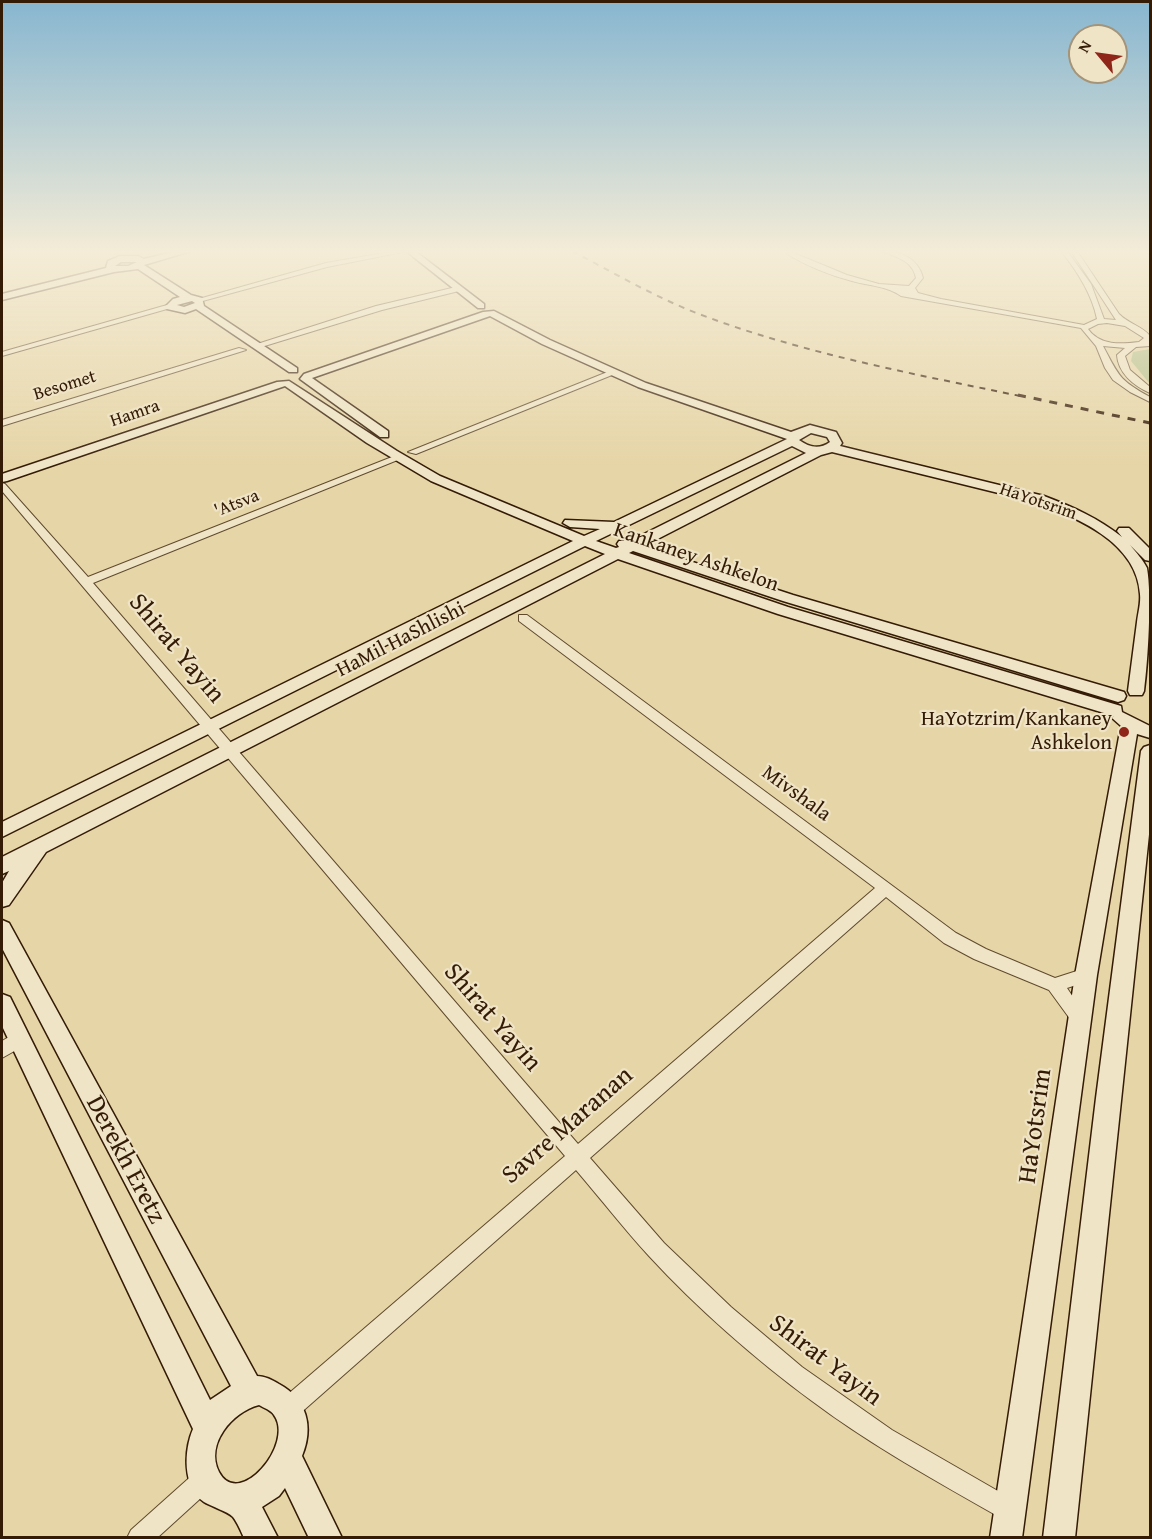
<!DOCTYPE html>
<html>
<head>
<meta charset="utf-8">
<style>
  body { margin:0 }
  #map { position:relative; width:1152px; height:1539px; overflow:hidden; background:#e6d5a7; font-family:"Gentium Book Plus",serif }
  canvas { display:block }
  .frame { position:absolute; inset:0; border:3px solid #341b06; pointer-events:none }
  .north { position:absolute; left:1068px; top:24px; width:60px; height:60px; box-sizing:border-box; background:#efe4c6; border:2px solid #a49479; border-radius:50%; rotate:299deg; font-size:16px; font-weight:700; line-height:24px; text-align:center; color:#341b06 }
  .north::after { content:''; display:block; margin:auto; width:21px; height:27px; background:#8f2418; clip-path:polygon(50% 0,100% 100%,50% 72%,0 100%) }
</style>
</head>
<body>
<div id="map">
<canvas width="1152" height="1539"></canvas>
<div class="frame"></div>
<div class="north">N</div>
</div>
<script>
const g = document.querySelector('canvas').getContext('2d');
g.lineJoin = 'round';
function fill(path, color) { g.fillStyle = color; g.fill(path, 'evenodd'); }
function trace(path, color, width, dash) { g.strokeStyle = color; g.lineWidth = width; g.lineCap = dash ? 'butt' : 'round'; g.setLineDash(dash || []); g.stroke(path); }
function label(font, color, halo, rows, align = 'center') {
  g.font = font + ' "Gentium Book Plus",serif'; g.lineWidth = 4.5; g.setLineDash([]); g.textBaseline = 'middle'; g.strokeStyle = halo; g.fillStyle = color; for (const [text, x, y, turn = 0] of rows) {
    g.save(); g.translate(x, y); g.rotate((+turn || 0) * Math.PI / 180); g.textAlign = isNaN(turn) ? turn : align; if (halo) g.strokeText(text, 0, 0); g.fillText(text, 0, 0); g.restore();
  }
}
const green = new Path2D(`
  M 1150,349 L 1150,384 L 1131,361 L 1133,352 Z`);
const street = new Path2D(`
  M 395,251 L 408,251 L 327,267 L 199,302 L 195,300 L 326,263 Z
  M 789,251 L 847,275 L 879,284 L 909,286 L 916,278 C 912,259 896,258 882,251 C 900,250 919,259 923,278 L 915,288 L 918,293 L 941,299 L 1084,325 L 1097,319 C 1092,294 1077,271 1061,251 L 1067,251 L 1091,284 L 1104,319 L 1116,320 L 1071,251 L 1077,251 L 1119,314 C 1129,324 1142,326 1150,336 L 1149,342 L 1150,346 L 1136,347 L 1125,356 L 1130,370 L 1150,387 L 1150,393 C 1134,386 1118,373 1117,355 L 1125,348 L 1103,346 C 1119,376 1119,380 1150,397 L 1150,402 L 1130,392 L 1113,380 L 1105,368 L 1096,346 L 1081,328 L 901,296 C 888,286 869,286 852,281 C 829,275 807,266 787,254 ZM 1107,323 L 1125,326 L 1144,338 L 1139,342 C 1121,344 1100,346 1088,329 L 1098,324 Z
  M 456,287 L 459,287 L 459,291 L 382,310 L 258,348 L 251,346 L 376,306 Z
  M 167,305 L 174,307 L 2,356 L 2,352 Z
  M 239,348 L 246,350 L 2,426 L 2,420 Z
  M 610,371 L 617,373 L 416,454 L 408,452 Z
  M 397,455 L 405,457 L 93,583 L 578,1144 L 875,888 L 519,621 L 519,615 L 527,615 L 956,933 L 986,949 L 1055,978 L 1086,968 L 1092,970 L 1094,975 L 1092,980 L 1067,988 L 1087,1018 L 1085,1023 L 1079,1026 L 1073,1023 L 1049,990 L 974,959 L 944,943 L 886,897 L 590,1158 L 664,1243 L 731,1307 L 802,1367 L 892,1430 L 1017,1502 L 1021,1510 L 1017,1518 L 1009,1522 L 1001,1518 C 936,1481 872,1446 812,1401 C 756,1360 696,1307 649,1256 C 624,1229 601,1199 576,1170 L 296,1417 L 288,1420 L 280,1417 L 277,1409 L 280,1401 L 565,1156 L 2,491 L 2,483 L 5,484 L 88,577 Z
  M 19,1031 L 25,1033 L 28,1039 L 25,1045 L 2,1058 L 2,1041 Z
  M 205,1468 L 213,1471 L 216,1479 L 213,1487 L 157,1538 L 127,1538 L 131,1530 L 197,1471 Z`);
const secondary = new Path2D(`
  M 177,251 L 191,251 L 144,265 L 191,295 L 202,298 L 204,306 L 297,368 L 297,372 L 289,372 L 196,309 L 185,313 L 167,309 L 165,307 L 173,299 L 180,297 L 138,269 L 114,272 L 2,300 L 2,294 L 106,268 L 108,261 L 120,256 L 138,256 L 144,259 ZM 121,262 L 137,262 L 128,266 L 115,266 ZM 192,301 L 195,303 L 184,307 L 177,305 Z
  M 406,251 L 415,251 L 484,304 L 484,308 L 478,308 Z
  M 494,311 L 550,340 L 646,383 L 791,432 L 810,425 L 836,432 L 842,443 L 840,446 L 1044,496 C 1073,507 1098,518 1122,537 L 1117,531 L 1119,528 L 1129,528 L 1150,549 L 1150,561 L 1145,560 L 1130,545 C 1136,552 1143,560 1147,568 C 1152,596 1148,660 1144,691 L 1142,695 L 1130,695 L 1128,691 C 1131,668 1134,645 1137,622 C 1138,613 1141,603 1140,594 C 1137,542 1076,517 1035,502 L 832,452 L 821,455 L 644,546 L 793,595 L 1124,692 L 1126,696 L 1124,700 L 1118,702 L 783,601 L 633,551 L 629,553 L 788,607 L 1121,706 L 1122,712 L 1150,726 L 1150,738 L 1137,734 L 1097,975 L 1022,1538 L 990,1538 L 1075,975 L 1121,726 L 1112,718 L 1114,716 L 778,614 L 618,559 L 46,852 L 9,905 L 2,907 L 2,883 L 9,871 L 2,874 L 2,857 L 605,554 L 585,546 L 2,837 L 2,822 L 573,541 L 431,481 L 367,443 L 285,386 L 7,481 L 2,482 L 2,474 L 277,382 L 289,381 L 397,451 L 440,476 L 584,536 L 600,529 L 570,527 L 563,523 L 565,520 L 614,522 L 787,439 L 638,387 L 542,344 L 490,316 L 312,378 L 388,431 L 388,437 L 380,437 L 300,379 L 304,374 L 483,312 ZM 811,433 L 827,437 L 830,442 C 819,450 809,447 799,440 ZM 792,446 L 806,453 L 630,541 L 619,541 L 617,544 L 619,547 L 616,548 L 596,541 Z
  M 1150,745 L 1150,825 L 1075,1538 L 1043,1538 L 1096,1098 L 1141,751 L 1144,747 Z
  M 2,920 L 9,923 L 257,1376 C 265,1376 272,1380 279,1384 C 307,1399 314,1427 302,1456 L 342,1538 L 309,1538 L 285,1488 L 279,1496 L 262,1507 L 278,1538 L 244,1538 C 241,1531 237,1522 233,1517 C 227,1511 212,1507 204,1502 C 182,1487 184,1450 193,1429 L 2,1026 L 2,994 L 10,997 L 210,1400 L 231,1386 L 2,948 ZM 259,1405 C 264,1408 271,1410 274,1415 C 295,1444 239,1510 219,1472 C 205,1444 232,1412 259,1405 Z`);
const railFar1 = new Path2D(`
  M 572,251 C 616,274 660,300 707,317 C 810,355 919,375 1025,397`);
const rail = new Path2D(`
  M 1018,395 L 1150,423`);
const markers = [
  [1124,732,6,"#8f2418"]
];
const farStreetnames = [
  ["Besomet",65,386,-17],
  ["Hamra",135,414,-19],
  ["HaYotsrim",1038,502,19],
  ["'Atsva",237,504,-22]
];
const streetNames = [
  ["Kankaney Ashkelon",696,558,19],
  ["HaMil HaShlishi",401,640,-27],
  ["Mivshala",796,794,36]
];
const poiNames = [
  ["HaYotzrim/Kankaney",1112,720],
  ["Ashkelon",1112,744]
];
const nearStreetnames = [
  ["Shirat Yayin",176,649,50],
  ["Shirat Yayin",492,1018,49],
  ["Savre Maranan",568,1126,-41],
  ["HaYotsrim",1036,1126,-82],
  ["Derekh Eretz",125,1160,62],
  ["Shirat Yayin",825,1361,37]
];
fill(green, '#b3be89');
trace(street, '#604a2e', 2);
trace(secondary, '#341b06', 3);
fill(street, '#efe4c6');
fill(secondary, '#efe4c6');
trace(railFar1, '#341b06', 2, [6, 6]);
trace(rail, '#341b06', 3, [8, 8]);
const sky = g.createLinearGradient(0, 0, 0, 466);
sky.addColorStop(0, '#87b6d0');
sky.addColorStop(0.54, '#f4ecd7');
sky.addColorStop(1, '#f4ecd700');
g.fillStyle = sky;
g.fillRect(0, 0, 1152, 466);
for (const [x, y, r, color] of markers) { const dot = new Path2D(); dot.arc(x, y, r, 0, 2 * Math.PI); g.fillStyle = color; g.fill(dot); trace(dot, '#efe4c6', 2); }
label('18px', '#341b06', '#efe4c6', farStreetnames);
label('21px', '#341b06', '#efe4c6', streetNames);
label('21px', '#341b06', '#efe4c6', poiNames, 'right');
label('26px', '#341b06', '#efe4c6', nearStreetnames);
</script>
</body>
</html>
